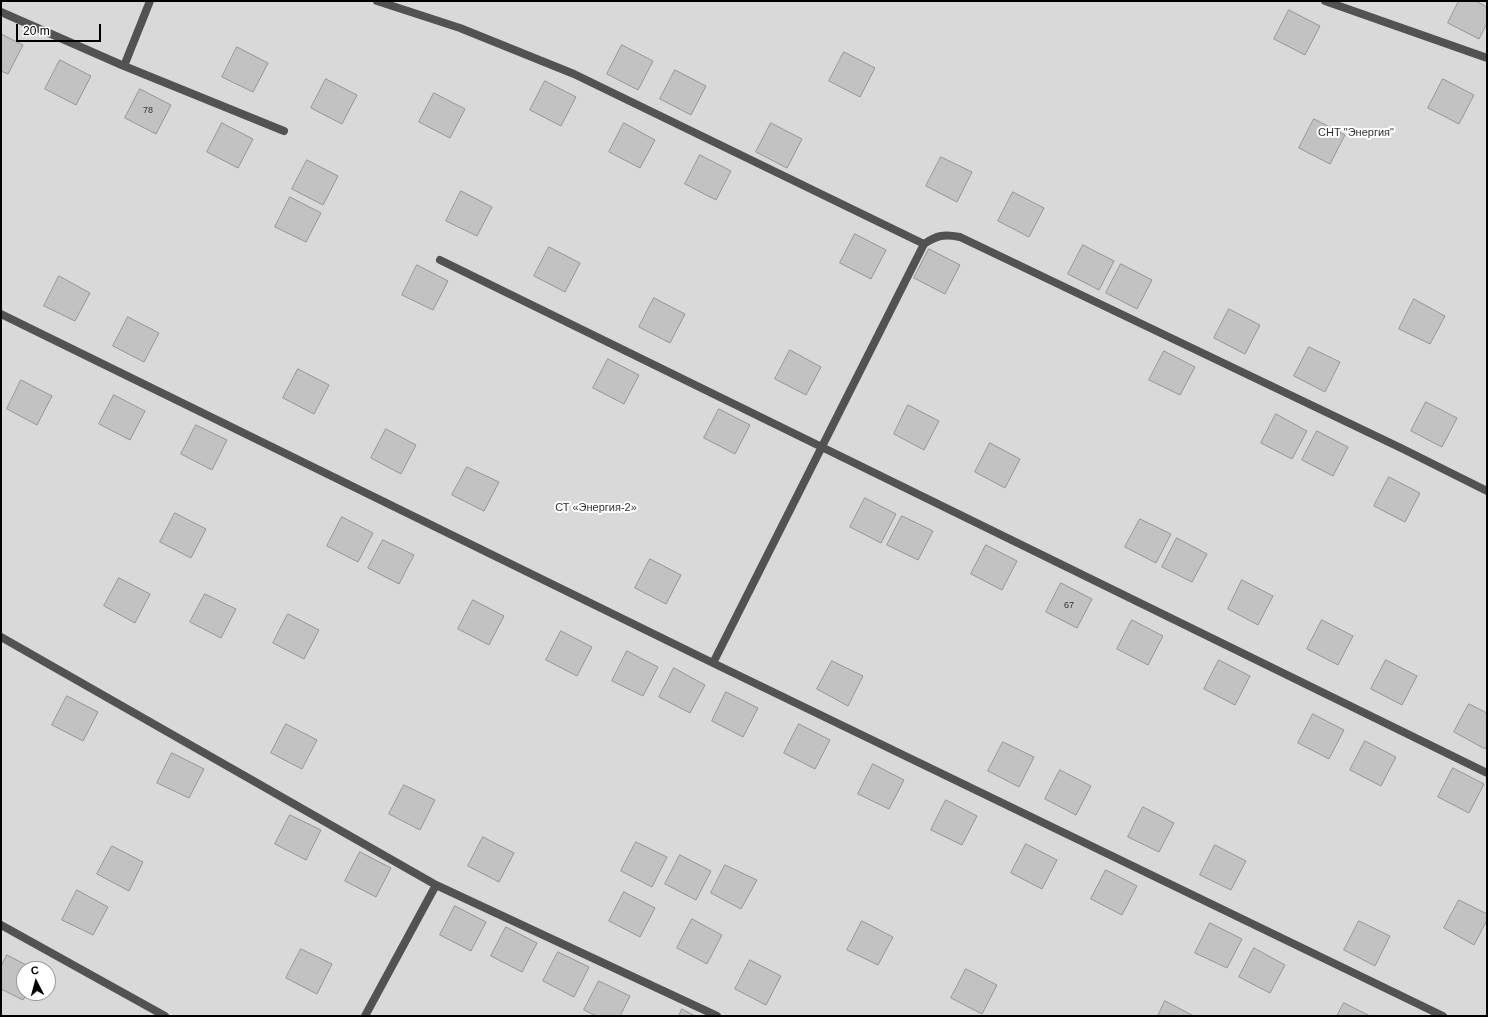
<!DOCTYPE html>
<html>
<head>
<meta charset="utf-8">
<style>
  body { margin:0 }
  #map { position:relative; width:1488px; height:1017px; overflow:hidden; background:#fff; font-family:Arial,sans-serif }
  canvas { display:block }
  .frame { position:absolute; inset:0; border:2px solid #000; pointer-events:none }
  .north { position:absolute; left:16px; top:961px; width:40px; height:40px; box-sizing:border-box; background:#fff; border:1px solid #999; border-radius:50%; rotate:354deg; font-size:11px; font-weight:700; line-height:16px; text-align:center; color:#000 }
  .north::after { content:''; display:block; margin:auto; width:14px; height:18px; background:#000; clip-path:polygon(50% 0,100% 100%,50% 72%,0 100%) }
  .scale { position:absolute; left:16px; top:24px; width:85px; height:18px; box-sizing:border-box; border:2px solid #000; border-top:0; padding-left:5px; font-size:12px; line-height:14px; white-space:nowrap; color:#000; -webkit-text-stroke:3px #fff; paint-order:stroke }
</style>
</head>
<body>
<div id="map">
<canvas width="1488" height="1017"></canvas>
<div class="frame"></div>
<div class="north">С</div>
<div class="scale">20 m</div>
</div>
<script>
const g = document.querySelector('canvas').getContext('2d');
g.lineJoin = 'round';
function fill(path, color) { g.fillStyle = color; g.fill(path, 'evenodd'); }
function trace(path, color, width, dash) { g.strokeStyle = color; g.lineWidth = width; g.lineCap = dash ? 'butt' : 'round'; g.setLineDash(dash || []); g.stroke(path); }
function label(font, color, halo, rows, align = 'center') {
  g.font = font + ' Arial,sans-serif'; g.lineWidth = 4; g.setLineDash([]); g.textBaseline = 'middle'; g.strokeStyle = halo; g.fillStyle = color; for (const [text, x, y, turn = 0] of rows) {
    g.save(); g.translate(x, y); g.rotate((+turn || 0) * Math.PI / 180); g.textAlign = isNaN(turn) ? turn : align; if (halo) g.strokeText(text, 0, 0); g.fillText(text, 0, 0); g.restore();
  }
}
const green = new Path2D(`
  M 1,1 L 1487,1 L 1487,1016 L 1,1016 ZM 24,969 L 48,969 L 48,993 L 24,993 Z`);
const building = new Path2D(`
  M 1459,1 L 1476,1 L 1487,7 L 1487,23 L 1479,39 L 1448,23 Z
  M 1289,10 L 1320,26 L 1305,55 L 1274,39 Z
  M 1,34 L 23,45 L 8,74 L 1,71 Z
  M 622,45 L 653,61 L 638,90 L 607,74 Z
  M 237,47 L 268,63 L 253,92 L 222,77 Z
  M 844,52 L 875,68 L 860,97 L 829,81 Z
  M 60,60 L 91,76 L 76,105 L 45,89 Z
  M 675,70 L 706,86 L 691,115 L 660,99 Z
  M 326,79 L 357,95 L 342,124 L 311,108 Z
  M 1443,79 L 1474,95 L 1459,124 L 1428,108 Z
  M 545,81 L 576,97 L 561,126 L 530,110 Z
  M 140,89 L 171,105 L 156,134 L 125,118 Z
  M 434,93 L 465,109 L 450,138 L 419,122 Z
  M 1314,119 L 1345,135 L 1330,164 L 1299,148 Z
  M 222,123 L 253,139 L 238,168 L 207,152 Z
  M 624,123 L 655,140 L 640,168 L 609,152 Z
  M 771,123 L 802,139 L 787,168 L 756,152 Z
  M 700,155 L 731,171 L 716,200 L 685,184 Z
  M 941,157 L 972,172 L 957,202 L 926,186 Z
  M 307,160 L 338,176 L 323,205 L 292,189 Z
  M 461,191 L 492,207 L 477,236 L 446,221 Z
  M 1013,192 L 1044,208 L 1029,237 L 998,221 Z
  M 290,197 L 321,213 L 306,242 L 275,227 Z
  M 855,234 L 886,250 L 871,279 L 840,263 Z
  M 1083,245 L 1114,261 L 1099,290 L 1068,274 Z
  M 549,247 L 580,263 L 565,292 L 534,276 Z
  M 929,249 L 960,265 L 945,294 L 914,278 Z
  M 1121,264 L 1152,280 L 1137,309 L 1106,293 Z
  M 417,265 L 448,281 L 433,310 L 402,295 Z
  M 59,276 L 90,293 L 75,321 L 44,306 Z
  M 654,298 L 685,314 L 670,343 L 639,327 Z
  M 1414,299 L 1445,316 L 1430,344 L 1399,329 Z
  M 1229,309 L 1260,325 L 1245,354 L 1214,338 Z
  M 128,317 L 159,333 L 144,362 L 113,346 Z
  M 1309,347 L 1340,362 L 1325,392 L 1294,376 Z
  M 790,350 L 821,367 L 806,395 L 775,379 Z
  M 1164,351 L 1195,367 L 1180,395 L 1149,380 Z
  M 608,359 L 639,375 L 624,404 L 593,388 Z
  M 298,369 L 329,385 L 314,414 L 283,398 Z
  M 21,380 L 52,396 L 37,425 L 7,409 Z
  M 114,395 L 145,411 L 130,440 L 99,424 Z
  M 1426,402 L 1457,418 L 1442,447 L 1411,431 Z
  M 908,405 L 939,421 L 924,450 L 894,434 Z
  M 719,409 L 750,425 L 735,454 L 704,438 Z
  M 1276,414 L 1307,431 L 1292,459 L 1261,443 Z
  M 196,425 L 227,440 L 212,470 L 181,454 Z
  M 386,429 L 416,445 L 401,474 L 371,458 Z
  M 1317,431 L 1348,447 L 1333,476 L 1302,460 Z
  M 990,443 L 1020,459 L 1005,488 L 975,472 Z
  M 467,467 L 499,482 L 484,511 L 452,495 Z
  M 1389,477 L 1420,493 L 1405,522 L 1374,506 Z
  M 865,498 L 896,514 L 881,543 L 850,527 Z
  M 175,513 L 206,529 L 191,558 L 160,542 Z
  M 902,516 L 933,531 L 918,560 L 887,545 Z
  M 342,517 L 373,533 L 358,562 L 327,546 Z
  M 1140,519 L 1171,534 L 1156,563 L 1125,547 Z
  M 1177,538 L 1207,554 L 1192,582 L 1162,567 Z
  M 383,540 L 414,555 L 399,584 L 368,568 Z
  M 986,545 L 1017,561 L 1002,590 L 971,574 Z
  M 650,559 L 681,575 L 666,604 L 635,588 Z
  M 119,578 L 150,594 L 135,623 L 104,606 Z
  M 1242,580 L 1273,596 L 1258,625 L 1228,609 Z
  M 1061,583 L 1092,599 L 1077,628 L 1046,612 Z
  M 205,594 L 236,609 L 221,638 L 190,622 Z
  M 473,600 L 504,616 L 489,645 L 458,629 Z
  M 288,614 L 319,630 L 304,659 L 273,643 Z
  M 1132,620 L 1163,636 L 1148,665 L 1117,649 Z
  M 1322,620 L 1353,636 L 1338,665 L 1307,649 Z
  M 561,631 L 592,647 L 577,676 L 546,660 Z
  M 627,651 L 658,667 L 643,696 L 612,681 Z
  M 1219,660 L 1250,676 L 1235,705 L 1204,689 Z
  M 1386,660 L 1417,676 L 1402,705 L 1371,689 Z
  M 832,661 L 863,676 L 848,706 L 817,689 Z
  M 674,668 L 705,685 L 690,713 L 659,697 Z
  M 726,692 L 758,708 L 743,737 L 712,721 Z
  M 67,696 L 98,712 L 83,741 L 52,725 Z
  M 1469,704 L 1487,713 L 1487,745 L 1485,749 L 1454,732 Z
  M 1313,714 L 1344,730 L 1329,759 L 1298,743 Z
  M 286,724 L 317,740 L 302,769 L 271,753 Z
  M 799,724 L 830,740 L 815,769 L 784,753 Z
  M 1365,741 L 1396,757 L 1381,786 L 1350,770 Z
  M 1003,742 L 1034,757 L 1019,787 L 988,771 Z
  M 172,753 L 204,769 L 189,798 L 157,783 Z
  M 873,764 L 904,780 L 889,809 L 858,794 Z
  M 1453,768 L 1484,784 L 1469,813 L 1438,797 Z
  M 1060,770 L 1091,786 L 1076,815 L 1045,799 Z
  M 404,785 L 435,800 L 420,830 L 389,814 Z
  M 946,800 L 977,816 L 962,845 L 931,830 Z
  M 1143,807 L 1174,823 L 1159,852 L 1128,837 Z
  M 290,815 L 321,830 L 306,860 L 275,844 Z
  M 483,837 L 514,853 L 499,882 L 468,866 Z
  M 636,842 L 667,857 L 652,887 L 621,871 Z
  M 1026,844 L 1057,860 L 1042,889 L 1011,873 Z
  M 1215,845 L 1246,861 L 1231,890 L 1200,875 Z
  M 112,846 L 143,862 L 129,891 L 97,874 Z
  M 360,852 L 391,868 L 376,897 L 345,881 Z
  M 680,855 L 711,871 L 696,900 L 665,884 Z
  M 725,865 L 757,880 L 741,909 L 711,893 Z
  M 1106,870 L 1137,886 L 1122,915 L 1091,899 Z
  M 77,890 L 108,907 L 93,935 L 62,920 Z
  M 624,892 L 655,908 L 640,937 L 609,921 Z
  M 1459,900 L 1487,914 L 1487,920 L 1474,945 L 1444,928 Z
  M 455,906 L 486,922 L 471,951 L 440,935 Z
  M 692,919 L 722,935 L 707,964 L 677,948 Z
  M 862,921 L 893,937 L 878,965 L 847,950 Z
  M 1359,921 L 1390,936 L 1375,966 L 1344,950 Z
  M 1210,923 L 1242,939 L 1227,968 L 1195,953 Z
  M 506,927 L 537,943 L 522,972 L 491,956 Z
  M 1254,948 L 1285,965 L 1270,993 L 1239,977 Z
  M 301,949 L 332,964 L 317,994 L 286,978 Z
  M 558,952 L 589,967 L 574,997 L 543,981 Z
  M 7,955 L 34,969 L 24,969 L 24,993 L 27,993 L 23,1000 L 1,989 L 1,967 Z
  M 750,960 L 781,976 L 766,1005 L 735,989 Z
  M 966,969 L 997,985 L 982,1014 L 951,998 Z
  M 599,981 L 630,996 L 620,1016 L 596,1016 L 584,1010 Z
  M 1165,1001 L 1194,1016 L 1158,1016 Z
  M 1344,1003 L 1370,1016 L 1337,1016 Z
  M 682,1009 L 695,1016 L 679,1016 Z`);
const service = new Path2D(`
  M 377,1 L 460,28 L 574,74 L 924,244
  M 1325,1 L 1487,58
  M 1,12 L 124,66 L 284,131
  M 124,66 L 150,1
  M 440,260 L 1487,773
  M 1,314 L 713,663 L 1443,1016
  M 1,637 L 436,885 L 717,1016
  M 713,663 L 924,244 C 937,235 944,234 960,237 L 1401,448 L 1487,491
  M 1,925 L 165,1016
  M 365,1016 L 436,885`);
const numberNames = [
  ["78",148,111],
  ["67",1069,606]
];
const parkNames = [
  ["СНТ \"Энергия\"",1356,133],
  ["СТ «Энергия-2»",596,508]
];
fill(green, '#d9d9d9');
fill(building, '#c2c2c2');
trace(building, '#969696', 1);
trace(service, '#525252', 8);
label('9px', '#303030', null, numberNames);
label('11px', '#303030', '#fff', parkNames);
</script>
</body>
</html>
